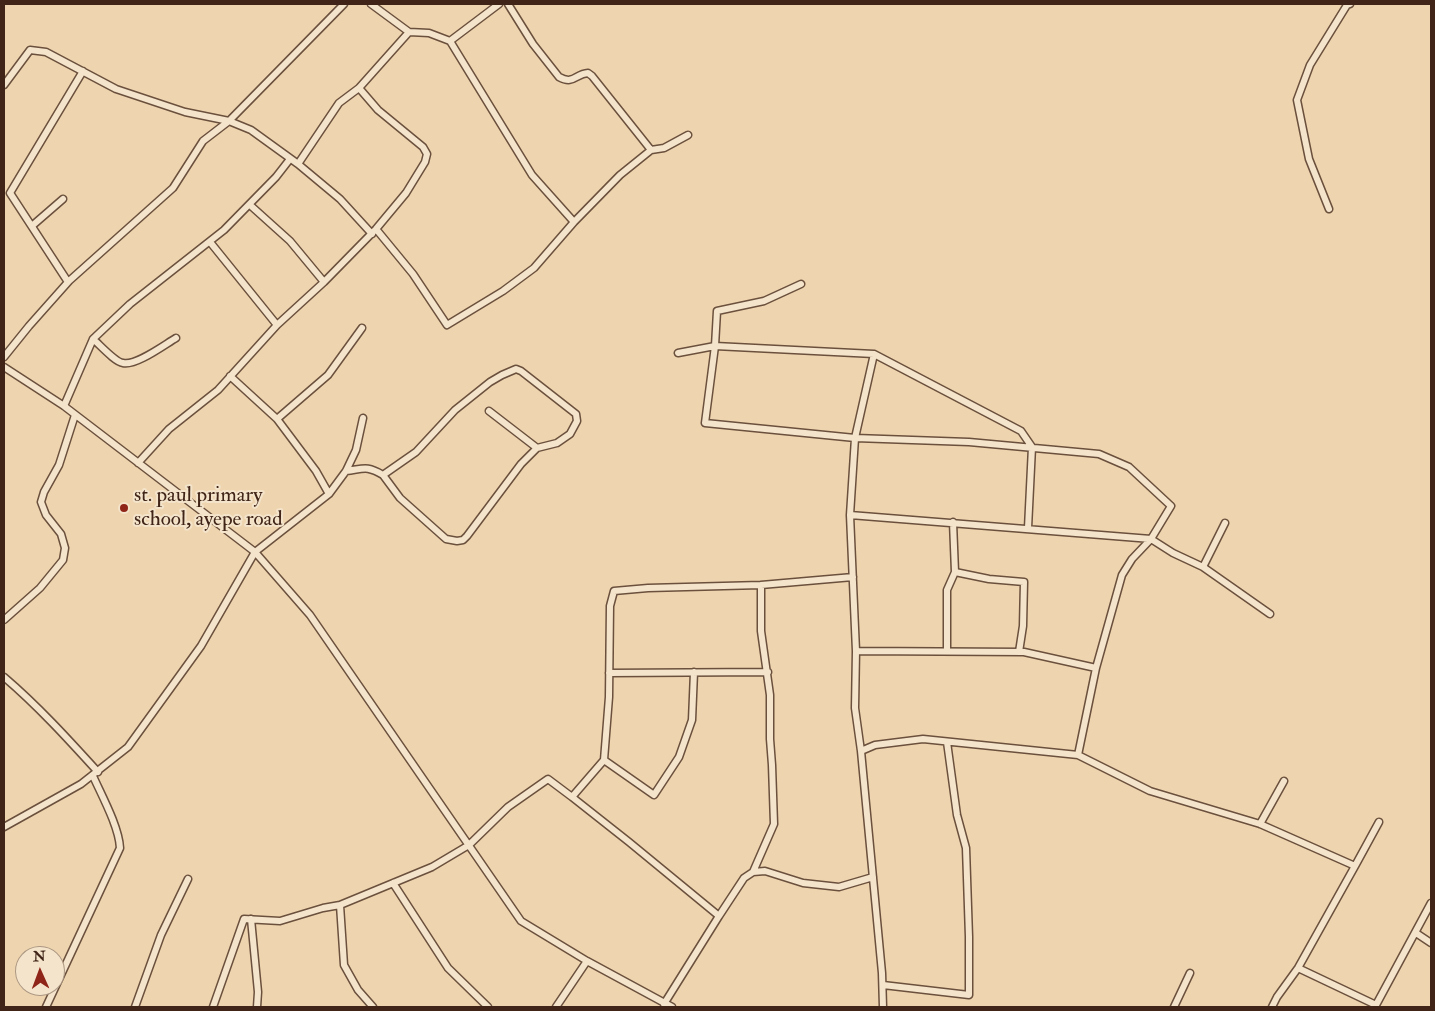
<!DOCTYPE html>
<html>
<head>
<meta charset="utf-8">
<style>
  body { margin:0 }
  #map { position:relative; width:1435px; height:1011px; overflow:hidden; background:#eed5af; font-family:"IM FELL Double Pica",serif }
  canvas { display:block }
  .frame { position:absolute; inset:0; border:5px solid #3f2417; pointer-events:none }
  .north { position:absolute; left:15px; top:946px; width:50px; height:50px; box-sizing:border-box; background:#f4e4cb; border:1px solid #ac9783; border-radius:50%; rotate:358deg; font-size:14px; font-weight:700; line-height:20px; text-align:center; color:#3f2417 }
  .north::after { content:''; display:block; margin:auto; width:18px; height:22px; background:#8f2418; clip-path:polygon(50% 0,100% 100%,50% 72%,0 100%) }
</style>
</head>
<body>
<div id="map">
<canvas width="1435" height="1011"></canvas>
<div class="frame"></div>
<div class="north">N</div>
</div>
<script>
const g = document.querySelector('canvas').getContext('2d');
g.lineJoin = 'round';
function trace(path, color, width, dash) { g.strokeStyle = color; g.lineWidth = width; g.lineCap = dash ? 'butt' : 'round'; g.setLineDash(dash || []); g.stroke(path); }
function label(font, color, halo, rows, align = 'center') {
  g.font = font + ' "IM FELL Double Pica",serif'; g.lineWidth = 4; g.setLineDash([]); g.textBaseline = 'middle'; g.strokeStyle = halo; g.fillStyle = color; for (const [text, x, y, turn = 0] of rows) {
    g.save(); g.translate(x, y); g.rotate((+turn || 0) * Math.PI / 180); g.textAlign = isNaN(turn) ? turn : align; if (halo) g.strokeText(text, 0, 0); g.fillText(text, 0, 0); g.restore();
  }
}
const minor = new Path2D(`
  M 371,4 L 409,32 L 429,33 L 450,41 L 532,175 L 574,222
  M 450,41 L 499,4
  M 4,85 L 30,50 L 46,52 L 116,89 L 185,112 L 229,121 L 251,130 L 298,164 L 340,199 L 372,234
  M 651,150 L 664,148 L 688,135
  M 298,164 L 339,103 L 359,88 L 409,32
  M 250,205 L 290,241 L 324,282
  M 1329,209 L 1309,159 L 1297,100 L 1310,65 L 1347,5 L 1350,4
  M 33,225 L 63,199
  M 376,229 L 413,274 L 447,325 L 503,291 L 534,268 L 574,222 L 620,175 L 651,150 L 592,76 L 588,73 C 575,74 574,85 559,77 L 533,44 L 508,4
  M 210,242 L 277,325
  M 68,282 L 10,193 L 83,71
  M 801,284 L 764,301 L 717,311 L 715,346 L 705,423 L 855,438 L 969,442 L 1099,454 L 1129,467 L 1171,506 L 1151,539 L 1132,559 L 1122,575 L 1096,668 L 1078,755
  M 93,339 C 100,345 115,362 123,363 C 136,366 164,345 176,338
  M 678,353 L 715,346 L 874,354 L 1021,431 L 1032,447 L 1028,528
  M 4,357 L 29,326 L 69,281 L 173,188 L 203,141 L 229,121 L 344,4
  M 4,367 L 64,406 L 255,552 L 310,615 L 521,921 L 587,961 L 672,1007
  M 516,369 L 521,371 L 576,414 L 577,421 L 570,434 L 557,443 L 537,448 L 521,464 L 467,536 L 463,540 L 457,541 L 446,539 L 400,498 L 383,475 L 416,452 L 455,410 L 490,382 L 502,375 Z
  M 230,376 L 277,419 L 316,471 L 329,494
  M 64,406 L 93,339 L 130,304 L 224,230 L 276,177 L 290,159
  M 489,411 L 537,448
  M 277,419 L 328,375 L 362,328
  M 138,463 L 169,429 L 218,390 L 277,325 L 324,282 L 376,229 L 406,193 L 425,162 L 427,154 L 423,147 L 378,110 L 359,88
  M 346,471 C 364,469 366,465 383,475
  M 850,515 L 855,438 L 874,354
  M 953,522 L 955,572
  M 1203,567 L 1225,523
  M 4,620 L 40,588 L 63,560 L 65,548 L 61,534 L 46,515 L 41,502 L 44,492 L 59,465 L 75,415
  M 856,651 L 1024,652 L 1096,668
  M 947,651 L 947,590 L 955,572 L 989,579 L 1024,582 L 1023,626 L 1019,652
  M 609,673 L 768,672
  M 4,677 C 38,706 68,739 98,772
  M 861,751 L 855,708 L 856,651 L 850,515 L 1151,539 L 1173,553 L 1203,567 L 1270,614
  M 604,760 L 654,795 L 679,757 L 692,720 L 694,672
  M 572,797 L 629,842 L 719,916
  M 1260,824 L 1284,781
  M 4,827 L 81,784 L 128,747 L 201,646 L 255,552 L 329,494 L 346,471 L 356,450 L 363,418
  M 1355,866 L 1379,822
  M 753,872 L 774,824 L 772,765 L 770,739 L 770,695 L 761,631 L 761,585 L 853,577
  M 393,883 L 448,968 L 488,1007
  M 340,905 L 344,965 L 358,990 L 373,1007
  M 251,919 L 258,992 L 257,1007
  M 1416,933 L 1431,943
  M 1298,968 L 1376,1005 L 1431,903
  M 883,985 L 969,995 L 969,937 L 966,848 L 957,815 L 947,742
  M 664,1004 L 719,916 L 744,878 L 753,872 L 765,871 L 803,883 L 839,887 L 873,877
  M 46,1007 L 120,848 C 119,827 102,796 93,776
  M 135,1007 L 161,935 L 188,879
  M 213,1007 L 244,919 L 280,921 L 323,908 L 340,905 L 432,867 L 469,845 L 508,807 L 548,779 L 572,797 L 604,760 L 609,697 L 610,606 L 614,591 L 648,588 L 761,585
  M 556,1007 L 587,961
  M 883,1007 L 882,973 L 861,751 L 875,745 L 923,739 L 1078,755 L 1150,791 L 1260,824 L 1355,866 L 1298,968 L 1277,997 L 1272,1007
  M 1174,1007 L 1190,973`);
const markers = [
  [124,508,5,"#8f2418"]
];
const poiNames = [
  ["st. paul primary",134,496],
  ["school, ayepe road",134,520]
];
trace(minor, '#6b503d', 9);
trace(minor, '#f4e4cb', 6);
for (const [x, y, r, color] of markers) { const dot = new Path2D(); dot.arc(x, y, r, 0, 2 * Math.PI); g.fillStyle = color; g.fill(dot); trace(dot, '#f4e4cb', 2); }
label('21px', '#3f2417', '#f4e4cb', poiNames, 'left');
</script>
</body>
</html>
